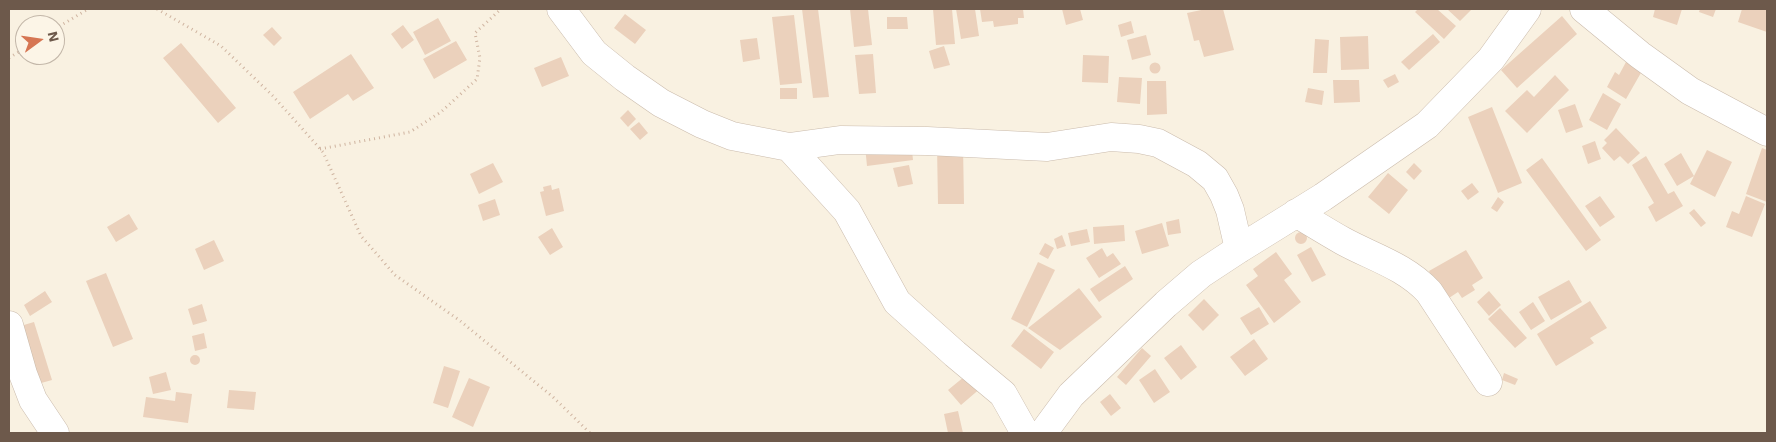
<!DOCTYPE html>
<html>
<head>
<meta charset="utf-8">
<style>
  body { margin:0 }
  #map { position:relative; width:1776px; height:442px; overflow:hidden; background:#f9f1e1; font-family:"Work Sans",sans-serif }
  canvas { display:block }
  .frame { position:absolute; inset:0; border:10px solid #6d594b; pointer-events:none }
  .north { position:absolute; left:15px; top:15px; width:50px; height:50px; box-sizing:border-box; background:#fcf5e7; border:1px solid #c3b7a9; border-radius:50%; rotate:76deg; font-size:14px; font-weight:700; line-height:20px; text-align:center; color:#6d594b }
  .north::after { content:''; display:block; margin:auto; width:18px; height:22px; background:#d67653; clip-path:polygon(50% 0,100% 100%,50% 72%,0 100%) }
</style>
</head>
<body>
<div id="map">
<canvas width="1776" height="442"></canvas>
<div class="frame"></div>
<div class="north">N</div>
</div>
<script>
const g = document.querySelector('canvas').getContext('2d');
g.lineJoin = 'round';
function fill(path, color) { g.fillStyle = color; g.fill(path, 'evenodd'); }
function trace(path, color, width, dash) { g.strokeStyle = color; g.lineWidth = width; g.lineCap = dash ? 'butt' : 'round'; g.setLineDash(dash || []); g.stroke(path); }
const building = new Path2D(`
  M 802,9 L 818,9 L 829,97 L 813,98 Z
  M 850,9 L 868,9 L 872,45 L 854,47 Z
  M 933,9 L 952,9 L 955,44 L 936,45 Z
  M 956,9 L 975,9 L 979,36 L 961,39 Z
  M 980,9 L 1023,9 L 1024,18 L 1018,18 L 1018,24 L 994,27 L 993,21 L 982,22 Z
  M 1062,9 L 1080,9 L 1083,20 L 1066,25 Z
  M 1206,9 L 1223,9 L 1234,50 L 1204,57 L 1199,40 L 1194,41 L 1187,13 Z
  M 1418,9 L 1437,9 L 1456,26 L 1444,39 L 1415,12 Z
  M 1447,9 L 1472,9 L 1460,21 Z
  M 1655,9 L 1682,9 L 1677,25 L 1653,17 Z
  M 1700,9 L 1716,9 L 1713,17 L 1699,12 Z
  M 1742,9 L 1767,9 L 1767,32 L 1738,22 Z
  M 625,14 L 646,30 L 635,44 L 614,28 Z
  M 794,15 L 802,83 L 780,85 L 772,17 Z
  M 1562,16 L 1577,34 L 1517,88 L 1501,70 Z
  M 887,17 L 907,17 L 908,29 L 887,29 Z
  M 438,18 L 451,41 L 425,55 L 413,32 Z
  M 1131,21 L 1134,33 L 1121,37 L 1118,25 Z
  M 403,25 L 414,40 L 402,49 L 391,34 Z
  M 272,27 L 282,38 L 274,46 L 263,35 Z
  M 1433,34 L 1440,42 L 1409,70 L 1401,62 Z
  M 1146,35 L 1151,55 L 1132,60 L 1127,40 Z
  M 1368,36 L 1369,69 L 1341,70 L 1340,37 Z
  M 757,38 L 760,59 L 743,62 L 740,40 Z
  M 1315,39 L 1329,40 L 1327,73 L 1313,73 Z
  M 456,41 L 467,60 L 434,79 L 423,59 Z
  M 181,43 L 236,108 L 218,123 L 163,58 Z
  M 944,46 L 950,65 L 934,69 L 929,51 Z
  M 351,54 L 374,88 L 353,101 L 348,94 L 310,119 L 293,92 Z
  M 873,54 L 876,93 L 859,94 L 855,55 Z
  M 1083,55 L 1109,56 L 1108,83 L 1082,82 Z
  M 561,57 L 569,76 L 542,87 L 534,68 Z
  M 1626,62 L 1642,71 L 1626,99 L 1607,87 L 1615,72 L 1619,75 Z
  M1149.5 68a5.5 5.5 0 1 1 11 0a5.5 5.5 0 1 1-11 0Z
  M 1395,74 L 1399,82 L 1388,88 L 1383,80 Z
  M 1555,75 L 1569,90 L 1527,133 L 1505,111 L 1527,90 L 1534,97 Z
  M 1119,77 L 1142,78 L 1140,104 L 1117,102 Z
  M 1333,80 L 1359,80 L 1360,102 L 1334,103 Z
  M 1147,81 L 1166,81 L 1167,114 L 1147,115 Z
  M 780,88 L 797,88 L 797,99 L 780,99 Z
  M 1308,88 L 1324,91 L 1322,105 L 1305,102 Z
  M 1603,93 L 1621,104 L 1607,130 L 1589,120 Z
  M 1575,104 L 1583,127 L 1566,133 L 1558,110 Z
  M 1492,107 L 1522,183 L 1498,193 L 1468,117 Z
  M 628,110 L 636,119 L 628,127 L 620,118 Z
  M 639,122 L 648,133 L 640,140 L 630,129 Z
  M 1616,128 L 1640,153 L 1628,164 L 1620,156 L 1614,161 L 1602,148 L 1607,143 L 1604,140 Z
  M 911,141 L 913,160 L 867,166 L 865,146 Z
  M 1595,141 L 1601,159 L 1588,164 L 1582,146 Z
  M 963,145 L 964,204 L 938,204 L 937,146 Z
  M 1762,148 L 1767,150 L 1767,202 L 1746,194 Z
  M 1707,150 L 1732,162 L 1715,197 L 1690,184 Z
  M 1681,153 L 1694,176 L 1677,186 L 1664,164 Z
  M 1646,156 L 1668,194 L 1674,191 L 1683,206 L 1656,222 L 1648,207 L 1654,203 L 1632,165 Z
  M 1542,158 L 1601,240 L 1586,251 L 1526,170 Z
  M 493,163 L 503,182 L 479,194 L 470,174 Z
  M 1414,163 L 1422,171 L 1414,180 L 1406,172 Z
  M 909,165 L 913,184 L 898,187 L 893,168 Z
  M 1388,173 L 1408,190 L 1389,214 L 1368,197 Z
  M 1472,183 L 1479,192 L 1468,200 L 1461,191 Z
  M 551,185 L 552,190 L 559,188 L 564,211 L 546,216 L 540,192 L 544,191 L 543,187 Z
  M 1600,196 L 1615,217 L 1600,227 L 1585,206 Z
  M 1746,196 L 1765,204 L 1752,237 L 1726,227 L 1732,211 L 1739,214 Z
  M 1498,197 L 1504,202 L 1497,212 L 1491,208 Z
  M 495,199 L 500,215 L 483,221 L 478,205 Z
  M 1694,209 L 1706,223 L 1701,227 L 1689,213 Z
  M 129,214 L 138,229 L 116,242 L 107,227 Z
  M 1179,219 L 1181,233 L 1168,235 L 1166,222 Z
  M 1162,223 L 1169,246 L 1142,254 L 1135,231 Z
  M 1124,225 L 1125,241 L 1094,244 L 1093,227 Z
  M 552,228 L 563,247 L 550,255 L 538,237 Z
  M 1087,229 L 1090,242 L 1071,246 L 1068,233 Z
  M1295 238a6 6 0 1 1 12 0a6 6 0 1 1-12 0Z
  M 1062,235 L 1066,246 L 1057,249 L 1054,239 Z
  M 214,240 L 224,261 L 204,270 L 195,249 Z
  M 1045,243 L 1054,248 L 1048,259 L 1039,254 Z
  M 1311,247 L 1326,275 L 1312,282 L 1297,255 Z
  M 1102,248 L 1107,257 L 1113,253 L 1121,264 L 1099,278 L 1086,258 Z
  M 1466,250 L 1483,278 L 1472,285 L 1475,290 L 1462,298 L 1458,292 L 1446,300 L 1429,271 Z
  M 1276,252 L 1292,274 L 1284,280 L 1301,302 L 1274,323 L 1246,285 L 1258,276 L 1253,269 Z
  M 1038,262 L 1055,270 L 1027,327 L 1011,319 Z
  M 1125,266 L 1133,279 L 1099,302 L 1090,289 Z
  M 106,273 L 133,339 L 113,347 L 86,281 Z
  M 1569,280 L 1582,302 L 1551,320 L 1538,297 Z
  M 1079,288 L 1102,317 L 1060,350 L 1028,328 Z
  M 45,291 L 52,302 L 30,316 L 24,305 Z
  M 1489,291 L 1501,305 L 1489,316 L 1477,302 Z
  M 1204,299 L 1219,315 L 1203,331 L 1188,315 Z
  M 1590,301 L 1607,328 L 1590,338 L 1594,343 L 1556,366 L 1537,334 Z
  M 1533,302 L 1545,321 L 1531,330 L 1519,312 Z
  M 202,304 L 207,321 L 193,325 L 188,309 Z
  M 1259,307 L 1269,324 L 1251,335 L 1240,318 Z
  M 1500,308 L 1527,338 L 1515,348 L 1488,319 Z
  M 34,322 L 52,380 L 34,385 L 17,327 Z
  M 1024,329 L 1054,352 L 1041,369 L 1011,346 Z
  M 204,333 L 207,348 L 195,351 L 192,336 Z
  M 1254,339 L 1268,359 L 1245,376 L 1230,357 Z
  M 1181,345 L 1197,367 L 1181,380 L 1164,358 Z
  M 1142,348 L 1151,356 L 1126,385 L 1117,377 Z
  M190 360a5 5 0 1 1 10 0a5 5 0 1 1-10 0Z
  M 444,366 L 460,371 L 448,408 L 433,403 Z
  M 1155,369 L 1170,392 L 1154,403 L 1139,380 Z
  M 166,372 L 171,390 L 153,394 L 149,377 Z
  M 970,372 L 982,387 L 961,405 L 948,390 Z
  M 1504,373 L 1518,379 L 1515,385 L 1502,380 Z
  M 469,378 L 490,387 L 473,427 L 452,417 Z
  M 229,390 L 256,392 L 254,410 L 227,408 Z
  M 176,392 L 192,394 L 188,423 L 143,417 L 146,397 L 175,401 Z
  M 1110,394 L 1121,408 L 1111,416 L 1100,402 Z
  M 958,411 L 963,433 L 948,433 L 944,414 Z`);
const path = new Path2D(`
  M 157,9 L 221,46 L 273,96 L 323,152 L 361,236 L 395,275 L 459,320 L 553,397 L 590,433
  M 55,29 L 88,9
  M 9,58 L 25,48
  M 320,149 L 410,132 L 441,112 L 477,79 L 480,58 L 475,33 L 501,9`);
const minor = new Path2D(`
  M 561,9 L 594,53 L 625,78 L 661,103 L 702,124 L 732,136 L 789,147 L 840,140 L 927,141 L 1047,147 L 1111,137 L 1139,139 L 1158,143 L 1197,164 L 1215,179 L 1224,195 L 1230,210 L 1239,249
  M 1584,9 L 1640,55 L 1690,91 L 1767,132
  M 789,147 L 847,211 L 897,302 L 955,354 L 1003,394 L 1025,433
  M 1296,213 C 1311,222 1327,232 1343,241 C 1372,257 1405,266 1429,292 L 1488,382
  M 9,325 L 23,374 L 33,400 L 55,433
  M 1043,433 L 1071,395 L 1166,304 L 1201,274 L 1239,249 L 1323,197 L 1427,125 L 1491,59 L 1527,9`);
fill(building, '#ebd1bc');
trace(minor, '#cabbac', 29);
trace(path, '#cfb4a0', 3, [1, 4]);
trace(minor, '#fff', 28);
</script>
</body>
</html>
